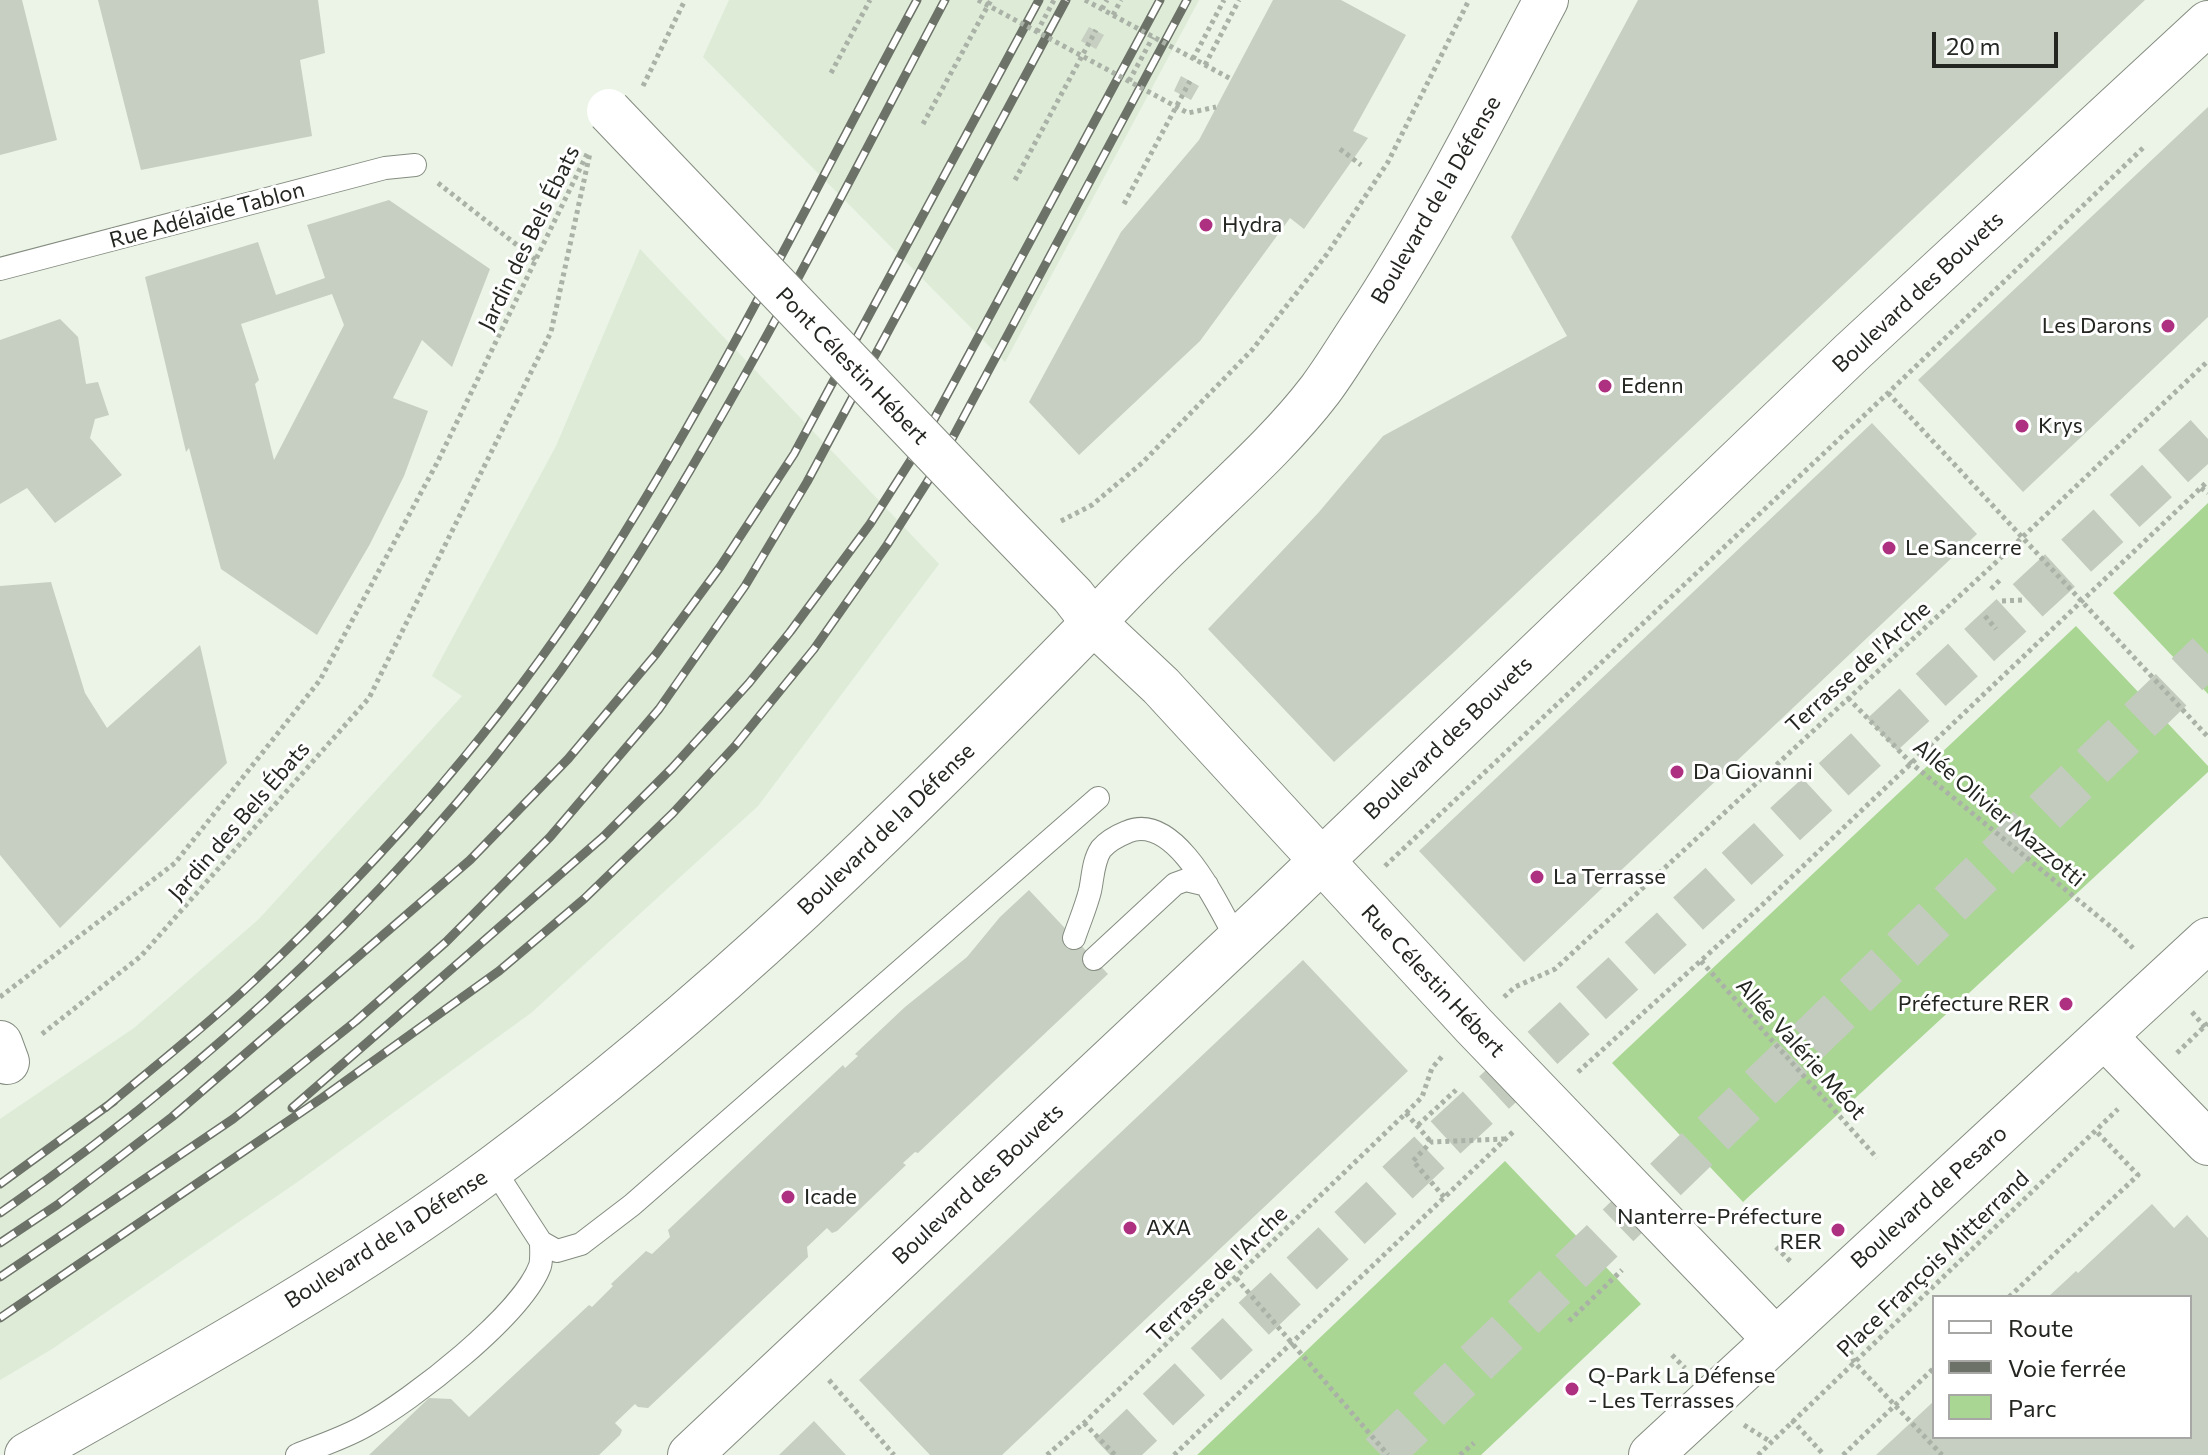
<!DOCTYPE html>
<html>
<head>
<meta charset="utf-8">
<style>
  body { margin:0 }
  #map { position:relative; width:2208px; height:1455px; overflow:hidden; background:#ebf4e6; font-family:Commissioner,sans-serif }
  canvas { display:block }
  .legend { position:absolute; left:1932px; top:1295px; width:260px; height:144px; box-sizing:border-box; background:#fff; border:2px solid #a7a8a6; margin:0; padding:10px 14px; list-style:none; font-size:24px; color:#232621 }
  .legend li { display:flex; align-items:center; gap:16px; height:40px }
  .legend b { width:40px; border:2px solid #a7a8a6 }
  .scale { position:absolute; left:1932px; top:32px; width:126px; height:36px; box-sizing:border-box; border:4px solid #232621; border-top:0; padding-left:10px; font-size:24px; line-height:28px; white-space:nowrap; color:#232621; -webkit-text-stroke:6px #fff; paint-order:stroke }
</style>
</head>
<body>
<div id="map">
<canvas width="2208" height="1455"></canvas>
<ul class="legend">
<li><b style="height:10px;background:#fff"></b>Route</li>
<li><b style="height:10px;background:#6d7269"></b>Voie ferrée</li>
<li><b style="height:22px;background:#aad694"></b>Parc</li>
</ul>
<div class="scale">20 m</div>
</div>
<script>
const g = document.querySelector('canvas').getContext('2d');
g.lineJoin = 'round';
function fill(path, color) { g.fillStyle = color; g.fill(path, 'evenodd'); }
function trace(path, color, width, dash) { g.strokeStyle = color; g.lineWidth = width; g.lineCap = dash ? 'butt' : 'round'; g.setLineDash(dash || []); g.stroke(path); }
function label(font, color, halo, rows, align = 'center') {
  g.font = font + ' Commissioner,sans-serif'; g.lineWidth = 6; g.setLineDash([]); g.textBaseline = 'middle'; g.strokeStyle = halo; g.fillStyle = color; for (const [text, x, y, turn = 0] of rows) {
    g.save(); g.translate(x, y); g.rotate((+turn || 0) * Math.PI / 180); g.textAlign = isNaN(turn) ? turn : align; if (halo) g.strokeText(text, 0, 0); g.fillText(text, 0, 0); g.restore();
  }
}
const built = new Path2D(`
  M 729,0 L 1199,0 L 1005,362 L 703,57 Z
  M 640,249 L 939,564 L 758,806 L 531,1013 L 296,1183 L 52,1349 L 0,1380 L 0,1119 L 134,1028 L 259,919 L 462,696 L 432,676 L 556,446 Z`);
const green = new Path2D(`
  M 2208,503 L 2208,694 L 2113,593 Z
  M 2076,626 L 2208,766 L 2208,772 L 1743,1202 L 1612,1063 Z
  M 1505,1161 L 1641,1304 L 1481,1455 L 1197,1455 Z`);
const building = new Path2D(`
  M 0,0 L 22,0 L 57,140 L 0,155 Z
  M 98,0 L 318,0 L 325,53 L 300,60 L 312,136 L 141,170 Z
  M 1273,0 L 1341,0 L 1406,35 L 1353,131 L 1368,138 L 1304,229 L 1290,218 L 1200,341 L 1079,455 L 1029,402 L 1121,232 L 1199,140 Z
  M 1638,0 L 2145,0 L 1452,654 L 1334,762 L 1208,629 L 1319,512 L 1383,436 L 1567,336 L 1511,237 Z
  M 1089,27 L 1104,35 L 1096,49 L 1081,41 Z
  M 1181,76 L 1199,86 L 1191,100 L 1174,91 Z
  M 2208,107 L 2208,317 L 2023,492 L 1918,380 Z
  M 389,200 L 490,269 L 452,367 L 422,340 L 393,398 L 428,411 L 404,476 L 370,544 L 317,635 L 221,569 L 189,448 L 186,452 L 145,277 L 258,242 L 276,295 L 325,278 L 307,225 ZM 332,294 L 344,325 L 274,460 L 255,384 L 259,380 L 241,324 Z
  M 60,319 L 78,337 L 86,384 L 98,382 L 109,415 L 95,419 L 90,438 L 122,475 L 55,523 L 27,488 L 0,504 L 0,340 Z
  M 1872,423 L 1977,534 L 1524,962 L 1419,851 Z
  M 51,582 L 85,693 L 107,728 L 200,645 L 227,763 L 60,928 L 0,855 L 0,586 Z
  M 1029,890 L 1108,974 L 918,1153 L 915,1152 L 903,1163 L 906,1165 L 837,1231 L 832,1233 L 827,1228 L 807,1247 L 808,1257 L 648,1408 L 638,1407 L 635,1404 L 615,1423 L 622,1430 L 620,1435 L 599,1455 L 369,1455 L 429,1398 L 451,1399 L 469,1417 L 589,1305 L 592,1307 L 613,1286 L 611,1284 L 646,1251 L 652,1254 L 670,1237 L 668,1230 L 843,1065 L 845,1068 L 858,1056 L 855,1054 L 905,1007 L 967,957 L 1000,917 Z
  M 1303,960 L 1408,1071 L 1002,1455 L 930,1455 L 859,1380 Z
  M 2152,1204 L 2174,1228 L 2187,1215 L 2208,1238 L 2208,1455 L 1876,1455 L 1934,1401 L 1934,1437 L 2190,1437 L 2190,1297 L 2048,1297 L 2076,1271 L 2078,1273 Z
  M 814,1421 L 846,1455 L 779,1455 Z`);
const highwayTunnel = new Path2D(`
  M 1110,1455 L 1434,1148 L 2208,434
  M 1381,1455 L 2208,654`);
const path = new Path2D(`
  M 1102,9 L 1107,0
  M 1113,15 L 1121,0
  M 1037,32 L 1054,0
  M 1193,59 L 1224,0
  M 1205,65 L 1239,0
  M 831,73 L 870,0
  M 1129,81 L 1153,37
  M 643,86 L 685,0
  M 923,124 L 991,0
  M 1340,149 L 1361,165
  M 1015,180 L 1096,30
  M 438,183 L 536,260
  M 1124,204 L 1190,81
  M 1888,393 L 2208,737
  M 2201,488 L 2208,493
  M 1061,521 L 1092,505 L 1142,463 L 1252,350 L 1327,254 L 1388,162 L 1469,0
  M 1991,589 L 2002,578
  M 2002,601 L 2023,600
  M 1985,616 L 1996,629
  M 1848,698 L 1911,763 L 2116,931 L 2133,948
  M 1385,866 L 1888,393 L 2144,147
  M 1701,961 L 1877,1158
  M 0,997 L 175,863 L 320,680 L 437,463 L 588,152
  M 1504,997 L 1515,987 L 1555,969 L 1992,566 L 2208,361
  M 2192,1012 L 2205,1027
  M 42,1034 L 141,956 L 369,698 L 551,332 L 590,153
  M 2177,1053 L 2208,1023
  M 1578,1072 L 1759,908 L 2208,481
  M 1406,1113 L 1431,1142
  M 1418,1125 L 1456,1090
  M 1444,1197 L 1413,1161 L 1431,1142 L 1504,1139
  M 1776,1247 L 1793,1264
  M 1236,1278 L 1388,1455
  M 2009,1297 L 2138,1175 L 2095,1130
  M 1569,1321 L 1622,1270
  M 1845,1336 L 1854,1362 L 1942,1455
  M 1672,1355 L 1685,1368
  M 829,1380 L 894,1455
  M 1792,1420 L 1824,1455
  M 1084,1423 L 1115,1455
  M 1744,1425 L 1771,1442
  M 1047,1455 L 1084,1423 L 1406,1113 L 1422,1097 L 1432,1068 L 1444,1054
  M 1174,1455 L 1515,1130
  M 1460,1455 L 1474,1443
  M 1758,1455 L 2118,1109
  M 1843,1455 L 1934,1368`);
const lane = new Path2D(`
  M 0,269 L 385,168 L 415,165
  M 1074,938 C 1079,923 1086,907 1090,891 C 1093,877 1093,861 1101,849 C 1108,841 1117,836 1127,832 C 1176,811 1218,906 1237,940
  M 1094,959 L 1175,884 L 1186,880 L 1207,885
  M 493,1168 L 541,1242 L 557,1251 L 581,1244 L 632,1205 L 1098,798
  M 297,1455 C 319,1446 344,1438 365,1426 C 411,1401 522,1315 540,1266 C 542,1259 541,1249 541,1242`);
const street = new Path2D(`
  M 987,507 L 1073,596 L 1093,622 L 1161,686 L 1474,1026 L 1775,1339
  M 2105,1037 L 2208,1143
  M 0,1043 L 7,1062`);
const secondary = new Path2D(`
  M 690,1455 L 1269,911 L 1851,353 L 2208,23
  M 1651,1455 L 2208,940`);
const primary = new Path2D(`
  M 27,1455 C 185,1366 346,1277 493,1168 C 709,1008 901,820 1088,628 C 1120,594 1152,561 1186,529 C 1232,484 1281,441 1320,390 C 1335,370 1348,348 1362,327 C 1431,223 1487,111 1546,0`);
const rail = new Path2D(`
  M 105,1108 C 155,1066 206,1026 254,981 C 378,864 498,728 592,584 C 713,397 811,196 917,0
  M 292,1108 L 603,837 L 672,768 L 749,683 L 790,632 L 870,524 L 918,449 L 1160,0
  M 0,1184 L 114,1101
  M 0,1213 C 244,1044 461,831 622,581 C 741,396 842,194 945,0
  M 0,1243 L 57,1205 L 172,1117 L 470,860 L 568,759 L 656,654 L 720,567 L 794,454 L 1039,0
  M 0,1277 L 233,1119 L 356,1021 L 446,942 L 550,837 L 659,709 L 745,586 L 807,482 L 1066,0
  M 0,1318 L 322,1098 L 499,971 L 584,899 L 673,813 L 735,746 L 814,649 L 887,545 L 938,465 L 1187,0`);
const pathBridge = new Path2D(`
  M 978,0 L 1188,113 L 1216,107
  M 1085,0 L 1231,79`);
const streetBridge = new Path2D(`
  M 609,111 L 987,507`);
const markers = [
  [1206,225,8,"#ae3181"],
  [2168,326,8,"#ae3181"],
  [1605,386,8,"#ae3181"],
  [2022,426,8,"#ae3181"],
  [1889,548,8,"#ae3181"],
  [1677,772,8,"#ae3181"],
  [1537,877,8,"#ae3181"],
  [2066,1004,8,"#ae3181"],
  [788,1197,8,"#ae3181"],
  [1130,1228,8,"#ae3181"],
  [1838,1230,8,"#ae3181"],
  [1572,1389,8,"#ae3181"]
];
const streetNames = [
  ["Boulevard de la Défense",1436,200,-60],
  ["Rue Adélaïde Tablon",207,215,-15],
  ["Jardin des Bels Ébats",529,238,-64],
  ["Boulevard des Bouvets",1918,292,-43],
  ["Pont Célestin Hébert",852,366,46],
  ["Terrasse de l'Arche",1858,667,-42],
  ["Boulevard des Bouvets",1448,738,-44],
  ["Allée Olivier Mazzotti",1999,813,40],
  ["Jardin des Bels Ébats",239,821,-49],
  ["Boulevard de la Défense",886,829,-44],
  ["Rue Célestin Hébert",1433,981,47],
  ["Allée Valérie Méot",1801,1049,48],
  ["Boulevard des Bouvets",978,1184,-43],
  ["Boulevard de Pesaro",1929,1197,-42],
  ["Boulevard de la Défense",386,1239,-33],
  ["Place François Mitterrand",1933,1264,-44],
  ["Terrasse de l'Arche",1217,1274,-44]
];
const poiNames = [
  ["Hydra",1222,225],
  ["Les Darons",2152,326,"right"],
  ["Edenn",1621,386],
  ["Krys",2038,426],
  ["Le Sancerre",1905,548],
  ["Da Giovanni",1693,772],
  ["La Terrasse",1553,877],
  ["Préfecture RER",2050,1004,"right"],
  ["Icade",804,1197],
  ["Nanterre-Préfecture",1822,1217,"right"],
  ["RER",1822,1242,"right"],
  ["AXA",1146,1228],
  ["Q-Park La Défense",1588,1376],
  ["- Les Terrasses",1588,1401]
];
fill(built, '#ddebd7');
fill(green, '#aad694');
fill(building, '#c6cfc1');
trace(highwayTunnel, '#c3cbbf', 44, [44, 22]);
trace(lane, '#848c80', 24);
trace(street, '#848c80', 46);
trace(secondary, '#848c80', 46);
trace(primary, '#848c80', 46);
trace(path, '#aab1a6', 5, [4, 4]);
trace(lane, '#fff', 22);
trace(street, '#fff', 44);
trace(secondary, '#fff', 44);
trace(primary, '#fff', 44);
trace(rail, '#6d7269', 9);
trace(rail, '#fff', 6, [18]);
trace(streetBridge, '#848c80', 46, []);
trace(pathBridge, '#aab1a6', 5, [4, 4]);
trace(streetBridge, '#fff', 44);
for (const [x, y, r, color] of markers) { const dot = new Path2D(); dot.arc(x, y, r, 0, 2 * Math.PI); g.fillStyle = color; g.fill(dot); trace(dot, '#fff', 3); }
label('22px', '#232621', '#fff', streetNames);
label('22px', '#232621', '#fff', poiNames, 'left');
</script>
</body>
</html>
